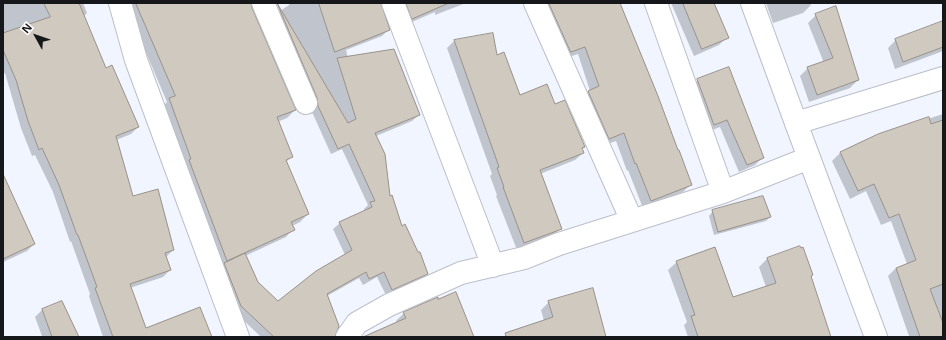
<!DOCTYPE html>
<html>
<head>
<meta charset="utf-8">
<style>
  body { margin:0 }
  #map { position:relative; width:946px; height:340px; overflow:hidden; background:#f1f5ff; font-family:"Noto Sans",sans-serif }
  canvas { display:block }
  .frame { position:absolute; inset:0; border:4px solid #16171a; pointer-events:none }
  .north { position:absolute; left:16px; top:16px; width:40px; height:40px; -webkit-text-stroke:3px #fff; paint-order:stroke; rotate:310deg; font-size:11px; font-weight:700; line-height:16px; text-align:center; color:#16171a }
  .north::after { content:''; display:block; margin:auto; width:14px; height:18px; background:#16171a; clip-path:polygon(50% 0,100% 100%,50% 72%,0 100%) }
</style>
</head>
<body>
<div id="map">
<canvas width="946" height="340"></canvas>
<div class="frame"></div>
<div class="north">N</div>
</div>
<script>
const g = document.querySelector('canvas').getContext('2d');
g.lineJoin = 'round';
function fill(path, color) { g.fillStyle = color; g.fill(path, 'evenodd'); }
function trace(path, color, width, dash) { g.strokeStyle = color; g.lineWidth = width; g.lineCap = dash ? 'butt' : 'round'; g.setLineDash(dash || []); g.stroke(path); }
const shadow = new Path2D(`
  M 3,3 L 83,3 L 87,13 L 84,16 L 105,69 L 138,127 L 131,134 L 116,140 L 133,198 L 173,250 L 166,257 L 170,270 L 163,277 L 130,288 L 146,329 L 205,337 L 103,337 L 89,296 L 90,294 L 71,241 L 70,242 L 53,192 L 35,155 L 32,156 L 21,128 L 5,73 L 3,74 Z
  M 125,3 L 245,3 L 295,110 L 287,118 L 277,122 L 291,157 L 286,162 L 308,214 L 300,222 L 292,226 L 293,229 L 286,237 L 245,256 L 257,283 L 278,303 L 345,255 L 333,229 L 340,223 L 365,211 L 364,209 L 368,205 L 342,149 L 331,154 L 312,112 L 312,105 L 274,17 L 280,11 L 289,5 L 289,3 L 380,3 L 389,29 L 382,36 L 346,50 L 348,58 L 419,115 L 412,121 L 376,136 L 389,197 L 401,227 L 427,274 L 421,280 L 386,295 L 377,277 L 363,285 L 359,278 L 327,296 L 334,337 L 261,337 L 235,312 L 162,107 L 167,102 Z
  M 396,3 L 466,3 L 435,15 L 435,12 L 405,25 Z
  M 538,3 L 602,3 L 677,151 L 691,184 L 683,192 L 643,208 L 628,170 L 627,171 L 616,141 L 601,146 L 581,100 L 590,91 L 578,54 L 563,59 Z
  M 671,3 L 713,3 L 727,37 L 719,45 L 694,56 Z
  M 766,3 L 810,3 L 811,5 L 803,13 L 773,23 Z
  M 816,15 L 858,80 L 850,88 L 809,102 L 800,76 L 808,68 L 824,63 L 808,23 Z
  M 943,22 L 943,51 L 895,69 L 888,48 L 896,40 Z
  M 493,34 L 496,56 L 519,96 L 554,106 L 584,147 L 581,149 L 583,153 L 575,160 L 540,174 L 560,229 L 553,236 L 517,250 L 496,196 L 497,195 L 490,176 L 492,174 L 447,48 L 454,41 Z
  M 698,80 L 762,158 L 755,165 L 739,172 L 720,127 L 707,132 L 690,87 Z
  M 943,114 L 943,337 L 908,337 L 909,336 L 888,276 L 896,268 L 907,264 L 891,221 L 881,225 L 866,191 L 850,199 L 832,161 L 840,153 L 879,135 Z
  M 3,177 L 34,244 L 27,251 L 3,262 Z
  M 713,211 L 770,217 L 766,221 L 714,235 L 709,216 Z
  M 799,247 L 830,337 L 688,337 L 684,325 L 687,322 L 668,270 L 677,262 L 733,299 L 766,287 L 759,267 L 767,259 Z
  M 437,298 L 473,337 L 365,337 L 397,323 L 396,321 L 404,313 Z
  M 62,302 L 78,337 L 39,337 L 42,336 L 35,317 L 42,310 Z
  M 549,302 L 605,337 L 515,337 L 544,321 L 541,310 Z`);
const building = new Path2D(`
  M 44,3 L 79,3 L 106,68 L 112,65 L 139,127 L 116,136 L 133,196 L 158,189 L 174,250 L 165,253 L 171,270 L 130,284 L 146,328 L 200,307 L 212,337 L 113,337 L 95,288 L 97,287 L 78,235 L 77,235 L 59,185 L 42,148 L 39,150 L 28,121 L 16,80 L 3,50 L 3,33 L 50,17 Z
  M 136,3 L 251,3 L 252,8 L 296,110 L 277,117 L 293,157 L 286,160 L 309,214 L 291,222 L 295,230 L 227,261 L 189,160 L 191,159 L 169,98 L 175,96 Z
  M 277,3 L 348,123 L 356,119 L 337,58 L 394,49 L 420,115 L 375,133 L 385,154 L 390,196 L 392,195 L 402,226 L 405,224 L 418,252 L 420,252 L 428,274 L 392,290 L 384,272 L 369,279 L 366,272 L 327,294 L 339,326 L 335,337 L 274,337 L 241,306 L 224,263 L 245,253 L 258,282 L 278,301 L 316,271 L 352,250 L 339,222 L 372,207 L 370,202 L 375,201 L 349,144 L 338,149 L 318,106 L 317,98 Z
  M 319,3 L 381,3 L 390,30 L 335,52 Z
  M 406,3 L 449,3 L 412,19 Z
  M 549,3 L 620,3 L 658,96 L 678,150 L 679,150 L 692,185 L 651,201 L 636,163 L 635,164 L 624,133 L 609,139 L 588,91 L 599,86 L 585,47 L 571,52 Z
  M 683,3 L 714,3 L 729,38 L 702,49 Z
  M 836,6 L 859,80 L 817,95 L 807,67 L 833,58 L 815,14 Z
  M 943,21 L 943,47 L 903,62 L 895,39 Z
  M 493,33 L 497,55 L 504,52 L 520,95 L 547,84 L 555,104 L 565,100 L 585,147 L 582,148 L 584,153 L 540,170 L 562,229 L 524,243 L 503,187 L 504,187 L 497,168 L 499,167 L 454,40 Z
  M 729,67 L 764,158 L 747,165 L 727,120 L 714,125 L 697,79 Z
  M 929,117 L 931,124 L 943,120 L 943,284 L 930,289 L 943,323 L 943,337 L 920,337 L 896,268 L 916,260 L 899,214 L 889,218 L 874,184 L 858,191 L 840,152 L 878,134 Z
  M 3,174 L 35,244 L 3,259 Z
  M 763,196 L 771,217 L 718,232 L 712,210 Z
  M 800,246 L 801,248 L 803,247 L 813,275 L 811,276 L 831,337 L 698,337 L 691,316 L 695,315 L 676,261 L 715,247 L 733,297 L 776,283 L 767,258 Z
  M 593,288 L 606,337 L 506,337 L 505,333 L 553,317 L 548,301 Z
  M 456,292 L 474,337 L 363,337 L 406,318 L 403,312 L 438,297 L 438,299 Z
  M 62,301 L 79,337 L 52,337 L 42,309 Z`);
const street = new Path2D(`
  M 120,3 L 136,60 L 238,337
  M 263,3 L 306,103
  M 393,3 L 493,266
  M 535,3 L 632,221
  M 656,3 L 723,192
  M 796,123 L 943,78
  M 347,337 L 357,323 L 389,305 L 461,273 L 524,258 L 559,244 L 723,192 L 809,158`);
const secondary = new Path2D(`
  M 752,3 L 796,123 L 876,337`);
fill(shadow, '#0003');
fill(building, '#d0c9c0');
trace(building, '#989189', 1);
trace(street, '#bcbfc9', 24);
trace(secondary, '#bcbfc9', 24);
trace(street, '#fff', 22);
trace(secondary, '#fff', 22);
</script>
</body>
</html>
